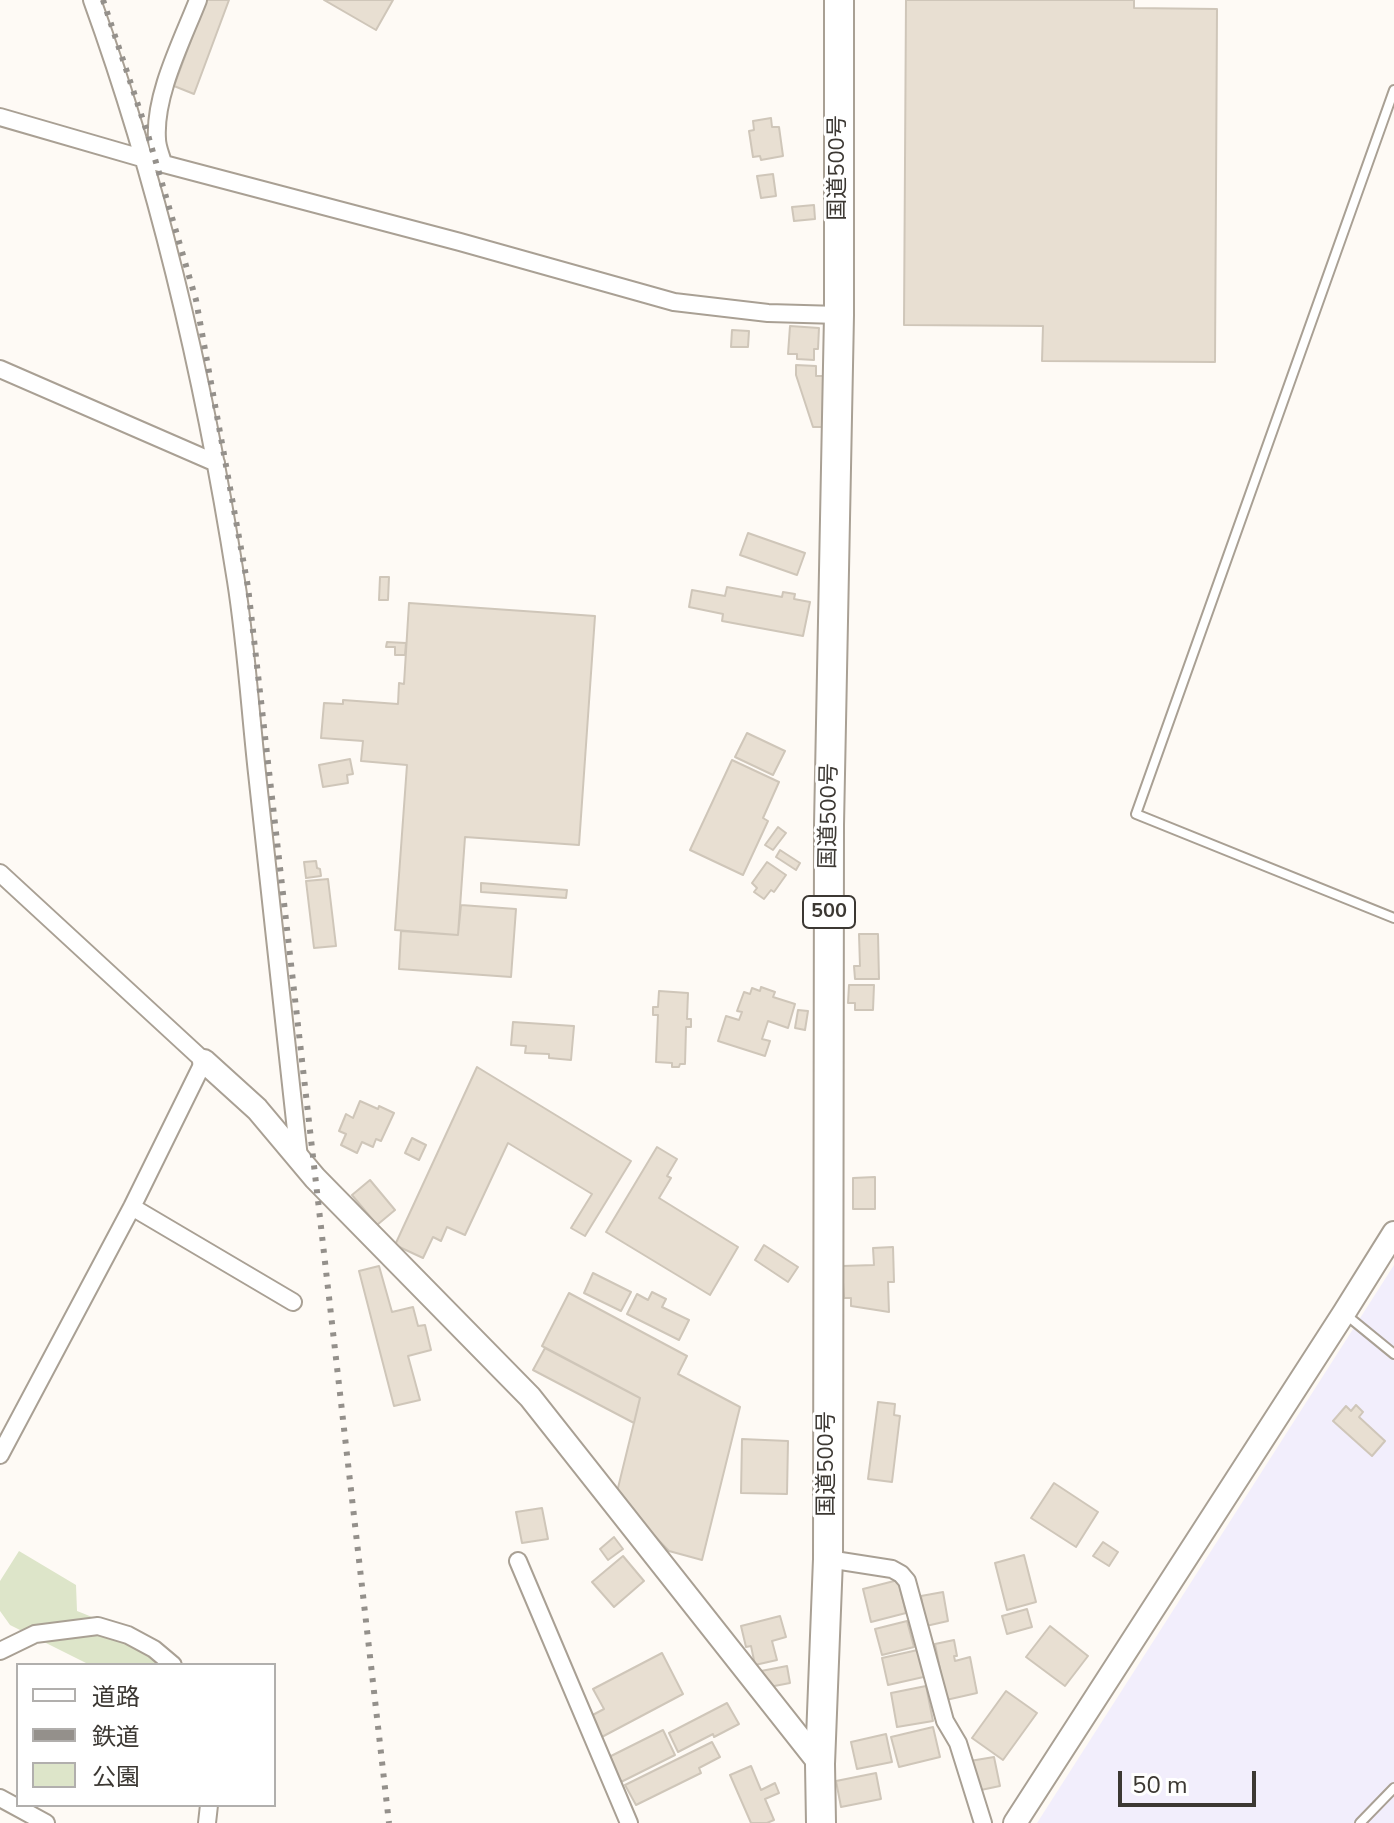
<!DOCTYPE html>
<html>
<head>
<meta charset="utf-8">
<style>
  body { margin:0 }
  #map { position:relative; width:1394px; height:1823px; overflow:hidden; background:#fefaf5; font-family:"Nunito Sans","Noto Sans JP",sans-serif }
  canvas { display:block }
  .legend { position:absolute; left:16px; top:1663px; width:260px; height:144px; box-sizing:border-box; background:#fff; border:2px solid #b1afad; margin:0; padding:10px 14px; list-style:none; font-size:24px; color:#3c3833 }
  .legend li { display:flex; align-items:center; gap:16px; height:40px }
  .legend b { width:40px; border:2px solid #b1afad }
  .scale { position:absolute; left:1118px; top:1771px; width:138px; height:36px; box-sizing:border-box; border:4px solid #3c3833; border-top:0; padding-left:10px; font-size:24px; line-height:28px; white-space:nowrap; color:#3c3833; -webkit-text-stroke:6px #fff; paint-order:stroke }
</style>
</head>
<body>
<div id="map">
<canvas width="1394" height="1823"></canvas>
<ul class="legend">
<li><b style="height:10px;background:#fff"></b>道路</li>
<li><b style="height:10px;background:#94908b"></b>鉄道</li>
<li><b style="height:22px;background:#dde5c9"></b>公園</li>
</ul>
<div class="scale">50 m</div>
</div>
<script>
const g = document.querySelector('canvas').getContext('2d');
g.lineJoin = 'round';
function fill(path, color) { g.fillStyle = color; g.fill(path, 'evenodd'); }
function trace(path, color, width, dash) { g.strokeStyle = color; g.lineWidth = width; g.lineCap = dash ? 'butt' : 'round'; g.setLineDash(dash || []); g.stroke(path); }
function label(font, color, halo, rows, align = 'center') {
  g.font = font + ' "Nunito Sans","Noto Sans JP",sans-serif'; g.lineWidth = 6; g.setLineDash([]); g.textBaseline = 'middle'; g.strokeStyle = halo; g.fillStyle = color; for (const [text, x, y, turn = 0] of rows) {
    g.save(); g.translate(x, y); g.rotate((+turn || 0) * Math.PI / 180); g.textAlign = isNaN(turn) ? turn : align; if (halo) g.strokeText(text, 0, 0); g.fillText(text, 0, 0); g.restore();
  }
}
const industrial = new Path2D(`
  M 1394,1265 L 1394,1823 L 1037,1823 Z`);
const green = new Path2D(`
  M 19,1551 L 76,1585 L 77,1611 C 112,1624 134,1637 159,1665 L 90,1665 L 10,1625 L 0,1611 L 0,1581 Z`);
const building = new Path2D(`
  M 206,0 L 229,0 L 194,94 L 174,86 Z
  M 324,0 L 393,0 L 376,30 Z
  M 906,0 L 1134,0 L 1134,8 L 1217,9 L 1215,362 L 1042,361 L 1043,326 L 904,325 Z
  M 771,118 L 772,127 L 779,127 L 783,156 L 761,160 L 760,156 L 753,157 L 749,131 L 754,130 L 753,121 Z
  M 773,174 L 776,196 L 761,198 L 757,176 Z
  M 814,205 L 815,219 L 794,221 L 792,207 Z
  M 790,326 L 819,328 L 818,349 L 814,349 L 814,360 L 797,359 L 797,354 L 788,354 Z
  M 732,330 L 749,331 L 748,347 L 731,347 Z
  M 796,365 L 816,366 L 816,376 L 825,376 L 824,427 L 813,427 L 796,375 Z
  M 748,533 L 805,553 L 797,575 L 740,555 Z
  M 380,577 L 389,577 L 388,600 L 379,600 Z
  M 727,587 L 782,597 L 783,592 L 795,594 L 794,599 L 810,602 L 803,636 L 722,621 L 723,614 L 689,607 L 692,590 L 725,596 Z
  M 409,603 L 595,616 L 579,845 L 465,837 L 458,935 L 395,930 L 407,765 L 361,761 L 363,741 L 321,738 L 324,703 L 343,704 L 343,700 L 398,704 L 399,683 L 404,684 Z
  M 387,642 L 406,643 L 405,655 L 395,655 L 395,647 L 386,647 Z
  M 747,733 L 785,751 L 773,775 L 735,757 Z
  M 350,759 L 353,774 L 347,775 L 348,783 L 323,787 L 319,765 Z
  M 732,760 L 779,782 L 763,818 L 768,821 L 743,875 L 690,850 Z
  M 778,827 L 786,833 L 773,850 L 765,845 Z
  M 780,850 L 800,863 L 796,870 L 776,857 Z
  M 316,861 L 317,868 L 320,869 L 321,876 L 306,878 L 304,862 Z
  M 767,862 L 786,875 L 774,892 L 771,890 L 764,899 L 754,892 L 757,888 L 752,883 Z
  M 328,879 L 336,946 L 314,948 L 306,881 Z
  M 481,883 L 567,890 L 566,898 L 481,892 Z
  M 461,905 L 516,909 L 511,977 L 399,969 L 401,931 L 458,935 Z
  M 859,934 L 878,934 L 879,979 L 855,979 L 854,966 L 860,966 Z
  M 849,985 L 874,985 L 873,1010 L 855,1010 L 855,1003 L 848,1003 Z
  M 761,987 L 775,992 L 773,997 L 795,1004 L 788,1028 L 768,1021 L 762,1039 L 770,1041 L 765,1056 L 718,1041 L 726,1016 L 739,1020 L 742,1012 L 737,1011 L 744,992 L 750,994 L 752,988 L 760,991 Z
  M 659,991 L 688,993 L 687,1019 L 691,1019 L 691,1027 L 686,1027 L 685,1064 L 680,1064 L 679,1067 L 672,1067 L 672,1063 L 656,1062 L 658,1015 L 653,1015 L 653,1007 L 658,1007 Z
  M 798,1010 L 808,1011 L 805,1030 L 795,1028 Z
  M 513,1022 L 574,1026 L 571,1060 L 549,1058 L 549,1054 L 525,1053 L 526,1046 L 511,1045 Z
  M 477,1067 L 631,1161 L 585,1236 L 571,1228 L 592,1194 L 508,1143 L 465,1235 L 447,1227 L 441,1241 L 433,1237 L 423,1258 L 395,1245 Z
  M 360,1101 L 378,1109 L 379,1106 L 394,1113 L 381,1141 L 376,1139 L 373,1147 L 362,1142 L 357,1153 L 341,1145 L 346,1134 L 339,1131 L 346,1114 L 353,1118 Z
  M 412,1138 L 426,1145 L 419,1160 L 405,1153 Z
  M 657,1147 L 677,1159 L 667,1176 L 671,1178 L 659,1198 L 738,1247 L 710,1295 L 606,1232 Z
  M 875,1177 L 875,1209 L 853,1209 L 853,1178 Z
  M 370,1180 L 395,1210 L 377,1225 L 352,1195 Z
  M 764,1245 L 798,1267 L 788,1282 L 755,1260 Z
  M 893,1247 L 894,1282 L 888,1282 L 889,1312 L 851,1306 L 851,1298 L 844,1298 L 842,1266 L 874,1265 L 873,1248 Z
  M 379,1266 L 392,1312 L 413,1307 L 418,1326 L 425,1325 L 431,1350 L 408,1356 L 420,1400 L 394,1406 L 359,1271 Z
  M 593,1273 L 631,1292 L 621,1311 L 584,1293 Z
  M 652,1292 L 666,1299 L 662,1307 L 689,1320 L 679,1340 L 627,1314 L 637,1294 L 648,1300 Z
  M 569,1293 L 687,1356 L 678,1374 L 740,1407 L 702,1560 L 669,1551 L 616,1496 L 640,1398 L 542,1346 Z
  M 545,1348 L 640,1398 L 634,1423 L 533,1370 Z
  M 878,1402 L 895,1404 L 894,1415 L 900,1416 L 892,1482 L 868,1479 Z
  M 1356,1405 L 1363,1412 L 1359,1417 L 1385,1441 L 1372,1456 L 1333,1421 L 1346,1406 L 1351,1411 Z
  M 742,1439 L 788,1441 L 787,1494 L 741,1493 Z
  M 1054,1483 L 1098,1512 L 1076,1547 L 1031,1518 Z
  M 542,1508 L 548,1539 L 522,1543 L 516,1512 Z
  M 614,1537 L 623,1549 L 608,1560 L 600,1549 Z
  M 1103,1542 L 1118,1552 L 1109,1566 L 1093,1556 Z
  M 1024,1555 L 1036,1602 L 1007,1610 L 995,1563 Z
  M 623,1556 L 644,1581 L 614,1607 L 592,1582 Z
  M 898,1580 L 906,1613 L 871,1622 L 863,1589 Z
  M 943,1592 L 948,1621 L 926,1626 L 921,1596 Z
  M 1027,1609 L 1032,1627 L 1007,1634 L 1002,1616 Z
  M 780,1616 L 786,1637 L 772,1641 L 777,1660 L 755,1665 L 751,1646 L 746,1647 L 741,1626 Z
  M 907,1621 L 914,1647 L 882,1655 L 875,1629 Z
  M 1050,1626 L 1088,1656 L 1065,1686 L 1026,1657 Z
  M 954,1640 L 957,1656 L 954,1656 L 955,1661 L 970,1657 L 977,1693 L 946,1700 L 935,1644 Z
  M 922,1649 L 928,1676 L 888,1685 L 882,1658 Z
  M 662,1653 L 683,1694 L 598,1739 L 587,1718 L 604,1709 L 593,1689 Z
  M 787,1666 L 790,1683 L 764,1688 L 761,1671 Z
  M 926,1686 L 933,1721 L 897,1727 L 891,1693 Z
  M 1006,1691 L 1037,1713 L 1003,1760 L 972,1738 Z
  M 727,1703 L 739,1724 L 714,1737 L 713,1734 L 678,1752 L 669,1733 Z
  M 933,1727 L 940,1757 L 899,1767 L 891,1737 Z
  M 663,1730 L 675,1755 L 621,1782 L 609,1757 Z
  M 886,1734 L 892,1762 L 857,1769 L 851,1742 Z
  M 712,1742 L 720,1757 L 699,1768 L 701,1773 L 636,1805 L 625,1785 Z
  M 994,1757 L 1000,1786 L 976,1791 L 970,1761 Z
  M 751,1766 L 761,1790 L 775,1783 L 779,1793 L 765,1799 L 774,1820 L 767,1823 L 751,1823 L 730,1775 Z
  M 876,1773 L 881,1799 L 841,1807 L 836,1781 Z`);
const lane = new Path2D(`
  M 1394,90 L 1136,814 L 1394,918
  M 1345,1314 L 1394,1354
  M 1360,1823 L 1394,1788`);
const street = new Path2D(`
  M 92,0 C 160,188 205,384 236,581 C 246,644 250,709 257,773 C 271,901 285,1030 299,1158
  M 0,117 L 145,159 L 460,242 L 674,302 L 768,313 L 839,315
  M 163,163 C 161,155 157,147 157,139 C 154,95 182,41 198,0
  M 0,369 L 216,463
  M 0,873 L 204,1061 L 132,1207 L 0,1455
  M 132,1207 L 293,1302
  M 828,1559 L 892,1569 L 901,1574 L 907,1581 L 945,1721 L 958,1743 L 983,1823
  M 518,1561 L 629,1823
  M 0,1651 L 35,1634 L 98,1626 L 128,1635 L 154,1649 L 173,1665
  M 0,1798 L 46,1823
  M 207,1823 L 209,1805`);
const secondary = new Path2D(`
  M 204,1061 L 257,1109 L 315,1178 L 530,1397 L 820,1764
  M 1015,1823 L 1344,1313 L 1394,1233`);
const highway = new Path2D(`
  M 821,1823 L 820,1764 L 828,1559 L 829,825 L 839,315 L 839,0`);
const rail = new Path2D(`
  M 103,0 L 148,135 L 196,300 L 248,587 L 389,1823`);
const shields = [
  [829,912,52]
];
const shieldNames = [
  ["500",829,912]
];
const streetNames = [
  ["国道500号",839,168,-90],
  ["国道500号",830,816,-89],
  ["国道500号",828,1464,-90]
];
fill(industrial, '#f2eefc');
fill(green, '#dde5c9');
fill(building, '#e8dfd2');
trace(building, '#cfc6b9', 2);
trace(lane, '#a9a094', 12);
trace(street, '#a9a094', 20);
trace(secondary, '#a9a094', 26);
trace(highway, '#a9a094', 32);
trace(lane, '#fff', 8);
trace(street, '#fff', 16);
trace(secondary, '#fff', 22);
trace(highway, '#fff', 28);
trace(rail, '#94908b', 6, [4, 8]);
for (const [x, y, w] of shields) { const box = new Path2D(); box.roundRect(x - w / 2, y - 16, w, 32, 6); g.fillStyle = '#fff'; g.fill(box); trace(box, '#3c3833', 2); }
label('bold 20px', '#3c3833', null, shieldNames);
label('22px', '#3c3833', '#fff', streetNames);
</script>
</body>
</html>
